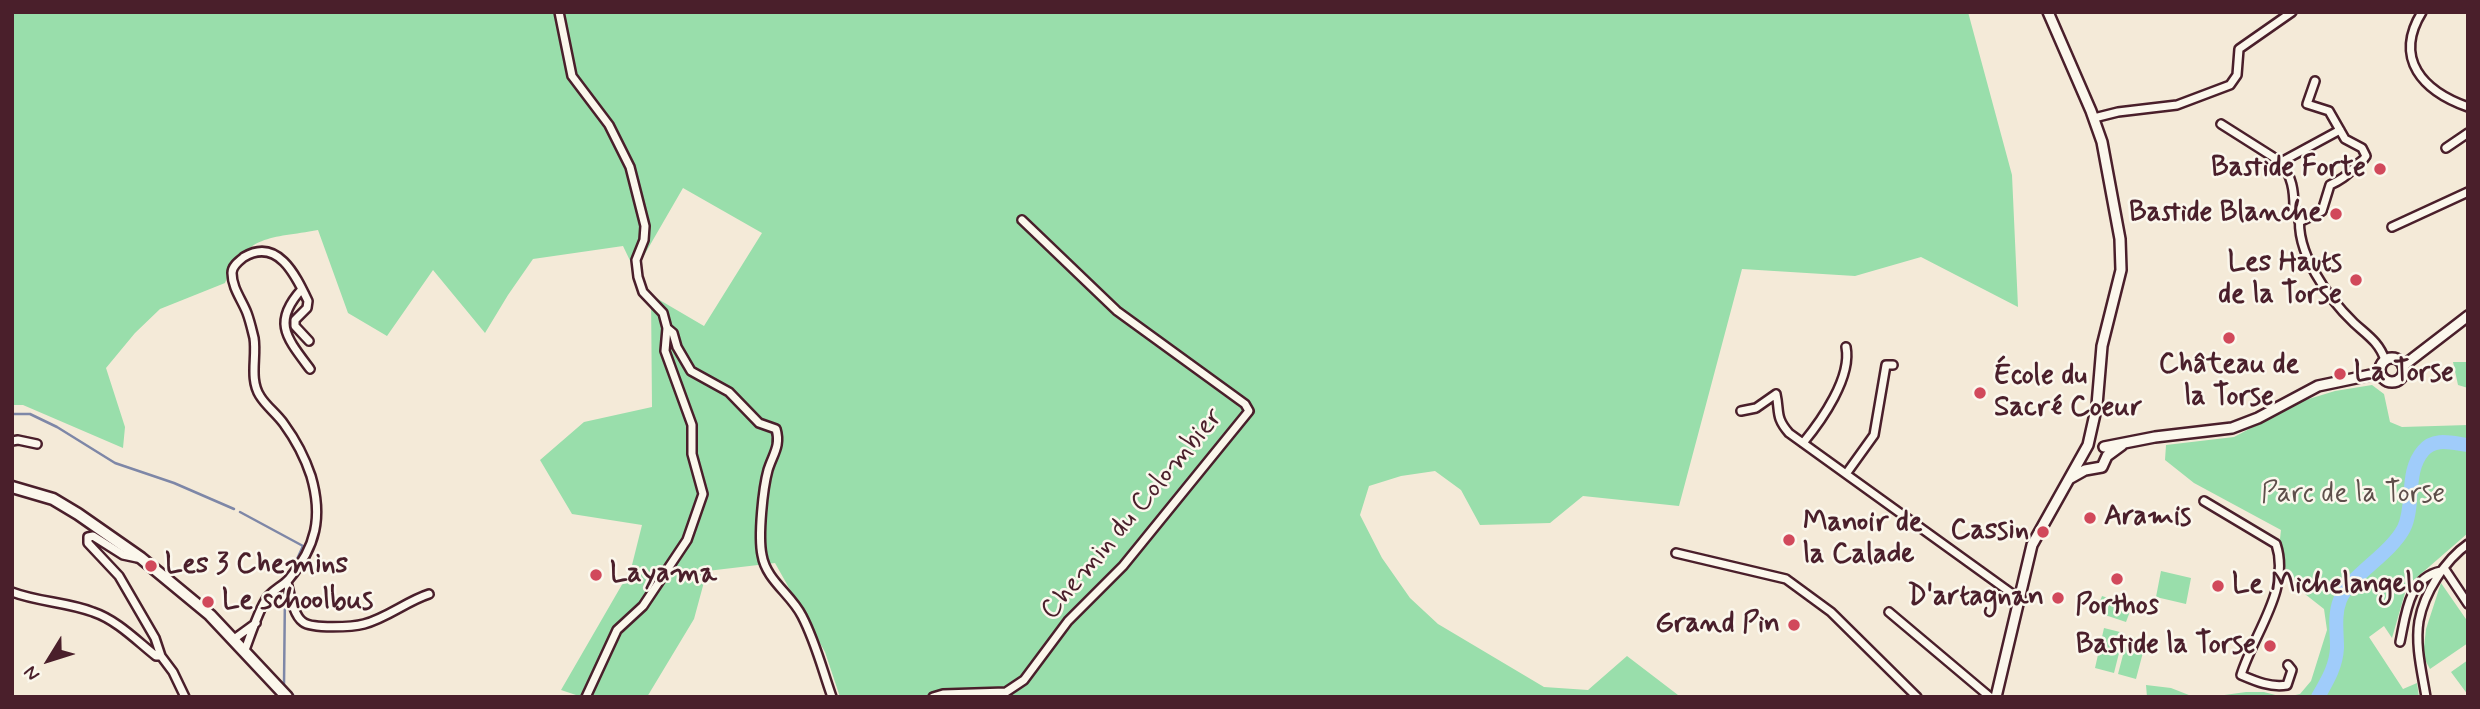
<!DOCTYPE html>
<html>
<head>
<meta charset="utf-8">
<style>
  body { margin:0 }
  #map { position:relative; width:2480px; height:709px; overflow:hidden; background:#f4ead8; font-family:Mynerve,sans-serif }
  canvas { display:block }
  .frame { position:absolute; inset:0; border:14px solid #4a1f2b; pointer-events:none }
  .north { position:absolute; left:14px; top:625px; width:70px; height:70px; -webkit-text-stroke:5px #fbf7ec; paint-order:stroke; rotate:232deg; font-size:19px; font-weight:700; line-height:28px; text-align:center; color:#4a1f2b }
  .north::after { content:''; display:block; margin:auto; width:24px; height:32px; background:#4a1f2b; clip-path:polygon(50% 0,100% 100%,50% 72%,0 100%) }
</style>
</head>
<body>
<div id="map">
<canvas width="2480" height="709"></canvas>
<div class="frame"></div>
<div class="north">N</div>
</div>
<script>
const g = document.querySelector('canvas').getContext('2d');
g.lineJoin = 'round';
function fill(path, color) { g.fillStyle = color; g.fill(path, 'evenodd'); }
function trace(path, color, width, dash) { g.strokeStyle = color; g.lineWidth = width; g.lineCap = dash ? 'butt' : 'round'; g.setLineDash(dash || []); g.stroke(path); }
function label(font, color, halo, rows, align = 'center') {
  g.font = font + ' Mynerve,sans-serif'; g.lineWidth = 5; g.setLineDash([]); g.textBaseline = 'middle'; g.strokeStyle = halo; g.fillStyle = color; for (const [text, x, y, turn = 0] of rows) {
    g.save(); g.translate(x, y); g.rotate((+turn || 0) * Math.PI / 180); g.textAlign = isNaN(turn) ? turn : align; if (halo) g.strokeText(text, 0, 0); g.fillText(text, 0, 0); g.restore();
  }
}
const green = new Path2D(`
  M 12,12 L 1968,12 L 2012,175 L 2018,307 L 1921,257 L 1855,276 L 1742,269 L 1679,506 L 1583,496 L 1550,523 L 1480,525 L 1461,490 L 1435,471 L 1401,476 L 1369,486 L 1360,515 L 1382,558 L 1410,598 L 1438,624 L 1544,687 L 1588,690 L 1627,656 L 1678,695 L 1678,697 L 840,697 L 825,652 L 775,563 L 707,571 L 694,619 L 647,697 L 582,697 L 561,690 L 631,569 L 642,525 L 572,514 L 540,460 L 584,422 L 652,407 L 651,295 L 704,326 L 762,233 L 683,188 L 635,271 L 623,246 L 533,259 L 508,295 L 485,333 L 433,270 L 387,336 L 348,313 L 318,230 C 270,239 247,233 225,283 L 160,309 L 135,333 L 106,368 L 125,427 L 123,448 L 23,405 L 12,405 Z
  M 2453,362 L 2468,362 L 2468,388 L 2458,385 Z
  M 2372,385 L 2384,394 L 2390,422 L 2402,427 L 2468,425 L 2468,533 L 2407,586 L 2392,638 L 2384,626 L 2369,637 L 2403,689 L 2417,683 L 2419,697 L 2286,697 L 2300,694 L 2311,681 L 2327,630 L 2324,609 L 2282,576 L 2286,570 L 2279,548 L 2281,530 L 2194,483 L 2165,460 L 2166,445 L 2234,437 L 2302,401 L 2335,391 Z
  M 2161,571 L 2191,578 L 2186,604 L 2156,597 Z
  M 2441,583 L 2468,622 L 2468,643 L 2430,669 L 2423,656 L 2426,629 Z
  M 2102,596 L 2132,606 L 2126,622 L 2096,612 Z
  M 2104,628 L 2124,633 L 2114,673 L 2095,668 Z
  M 2128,636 L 2146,641 L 2136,679 L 2118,674 Z
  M 2468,660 L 2468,695 L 2451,672 Z
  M 2146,685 L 2171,688 L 2194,697 L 2147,697 Z
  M 2246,692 L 2264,692 L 2283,697 L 2210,697 Z`);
const stream = new Path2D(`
  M 12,414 L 30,414 L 57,427 L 115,463 L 174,483 L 234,509
  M 240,512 L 303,546 L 293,568 L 283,580
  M 285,590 L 284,685 L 295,697`);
const river = new Path2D(`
  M 2318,697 C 2327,681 2336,667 2337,648 C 2337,632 2334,615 2340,600 C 2349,576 2390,555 2404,528 C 2415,505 2405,472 2423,451 C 2434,437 2452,443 2468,445`);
const minor = new Path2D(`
  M 559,12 L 572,76 L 609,125 L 630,167 L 645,226 L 644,240 L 636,260 L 638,277 L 643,292 L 663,313 L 667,328 L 665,351 L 692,425 L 692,454 L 703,494 L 687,540 L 643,606 L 617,630 L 586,697
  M 2422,12 C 2393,59 2423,91 2468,107
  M 2094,118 L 2118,112 L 2177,105 L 2230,85 L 2237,75 L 2239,49 L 2292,12
  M 2221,124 L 2281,162 C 2292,177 2294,190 2294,208 L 2300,215 C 2295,252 2328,298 2354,323 C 2367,335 2379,342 2385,360
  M 2446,148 L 2468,133
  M 2281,162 L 2340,130
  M 2299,222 L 2322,211 L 2330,185 C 2341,180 2346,176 2354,168 C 2358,162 2363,162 2366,156 L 2362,148 L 2345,139 L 2329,111 L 2307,104 L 2315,81
  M 2392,227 L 2468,192
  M 302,289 C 272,322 286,337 310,369
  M 667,328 L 673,333 L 677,347 L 691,371 L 729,392 L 759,423 L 776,429 C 781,446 773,454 768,470 C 763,488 758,536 762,555 C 766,580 791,594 802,616 C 816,643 822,669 832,697
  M 1741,411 L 1756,408 L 1776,394 C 1780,412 1775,417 1789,433 L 2018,598
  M 12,441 L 18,440 L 37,444
  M 1803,443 C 1822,420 1852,377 1846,347
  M 1846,474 L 1874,435 L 1886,365 L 1893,365
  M 2204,501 L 2276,544 C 2291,589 2254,633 2241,675 C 2255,681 2271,688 2287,685 L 2292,670 L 2288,665
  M 1676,553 L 1786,579 L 1831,612 L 1917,697
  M 2444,568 L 2468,604
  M 287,582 C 290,593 293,615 303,622 C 312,629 353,627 364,624 C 387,618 407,601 429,594
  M 12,592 C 38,602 67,602 93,612 C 117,620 137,641 156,656 L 161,656 L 155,638 L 119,576 L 88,543 L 88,537 L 93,536 L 123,555 L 137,558
  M 1889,612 L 1990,697
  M 234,639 L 256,623
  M 2400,642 C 2406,614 2408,578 2441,571
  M 245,650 C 251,634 257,615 265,601 C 270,591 282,587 289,579 C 316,547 323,517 311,476 C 305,458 295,439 284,424 C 277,414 266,406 260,396 C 249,379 257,357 254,338 C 252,330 250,321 247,313 C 242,300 232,288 232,273 C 232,266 239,261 244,257 C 278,237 296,276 308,301 L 307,308 L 295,320 L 295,326 L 309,341
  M 161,656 L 173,672 L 185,697
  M 933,697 L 943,694 L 1006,692 L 1024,680 L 1068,621 L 1123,566 L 1249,411 L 1245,404 L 1117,311 L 1022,220
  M 2426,697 C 2422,672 2415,646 2419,621 C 2424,593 2445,560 2468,544`);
const tertiary = new Path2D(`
  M2380 370a12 12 0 1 1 24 0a12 12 0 1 1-24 0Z
  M 2403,366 L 2468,316
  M 2104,447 L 2155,437 L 2232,428 L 2258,418 L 2318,386 L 2380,373
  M 2069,479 L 2085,470 L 2102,467 L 2107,456 L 2122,445
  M 1996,697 L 2032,545 L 2088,445 L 2097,405 L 2102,346 L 2121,270 L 2120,239 L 2102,142 L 2091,111 L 2048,12`);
const secondary = new Path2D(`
  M 12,487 L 53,499 L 78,514 L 141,558 L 210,615 L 287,697`);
const markers = [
  [2380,169,7,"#d1495b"],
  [2336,214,7,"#d1495b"],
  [2356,280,7,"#d1495b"],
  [2229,338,7,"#d1495b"],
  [2340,374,7,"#d1495b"],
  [1980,393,7,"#d1495b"],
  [2090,518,7,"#d1495b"],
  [2043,532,7,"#d1495b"],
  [1789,540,7,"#d1495b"],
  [151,566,7,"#d1495b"],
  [596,575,7,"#d1495b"],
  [2117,579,7,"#d1495b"],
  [2218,586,7,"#d1495b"],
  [2058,598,7,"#d1495b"],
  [208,602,7,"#d1495b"],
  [1794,625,7,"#d1495b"],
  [2270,646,7,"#d1495b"]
];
const poiNames = [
  ["Bastide Forte",2366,169,"right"],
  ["Bastide Blanche",2322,214,"right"],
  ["Les Hauts",2342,264,"right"],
  ["de la Torse",2342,296,"right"],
  ["Château de",2229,366,"center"],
  ["la Torse",2229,398,"center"],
  ["La Torse",2354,374],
  ["École du",1994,377],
  ["Sacré Coeur",1994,409],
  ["Aramis",2104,518],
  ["Manoir de",1803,524],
  ["la Calade",1803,556],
  ["Cassin",2029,532,"right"],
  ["Les 3 Chemins",165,566],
  ["Layama",610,575],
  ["Le Michelangelo",2232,586],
  ["D'artagnan",2044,598,"right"],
  ["Le schoolbus",222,602],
  ["Porthos",2117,607,"center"],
  ["Grand Pin",1780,625,"right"],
  ["Bastide la Torse",2256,646,"right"]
];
const parkNames = [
  ["Parc de la Torse",2353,495]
];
const streetNames = [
  ["Chemin du Colombier",1133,515,-50]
];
fill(green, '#99deab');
trace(stream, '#7e87a7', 2.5);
trace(river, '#a0ccfa', 14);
trace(minor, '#4a1f2b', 12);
trace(tertiary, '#4a1f2b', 14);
trace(secondary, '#4a1f2b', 15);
trace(minor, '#fbf7ec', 7);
trace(tertiary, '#fbf7ec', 9);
trace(secondary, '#fbf7ec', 10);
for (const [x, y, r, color] of markers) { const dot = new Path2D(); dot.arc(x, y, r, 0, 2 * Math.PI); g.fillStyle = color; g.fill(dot); trace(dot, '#fbf7ec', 2.5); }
label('bold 28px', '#4a1f2b', '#fbf7ec', poiNames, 'left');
label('28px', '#5e4f4b', '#fbf7ec', parkNames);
label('28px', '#4a1f2b', '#fbf7ec', streetNames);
</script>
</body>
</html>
